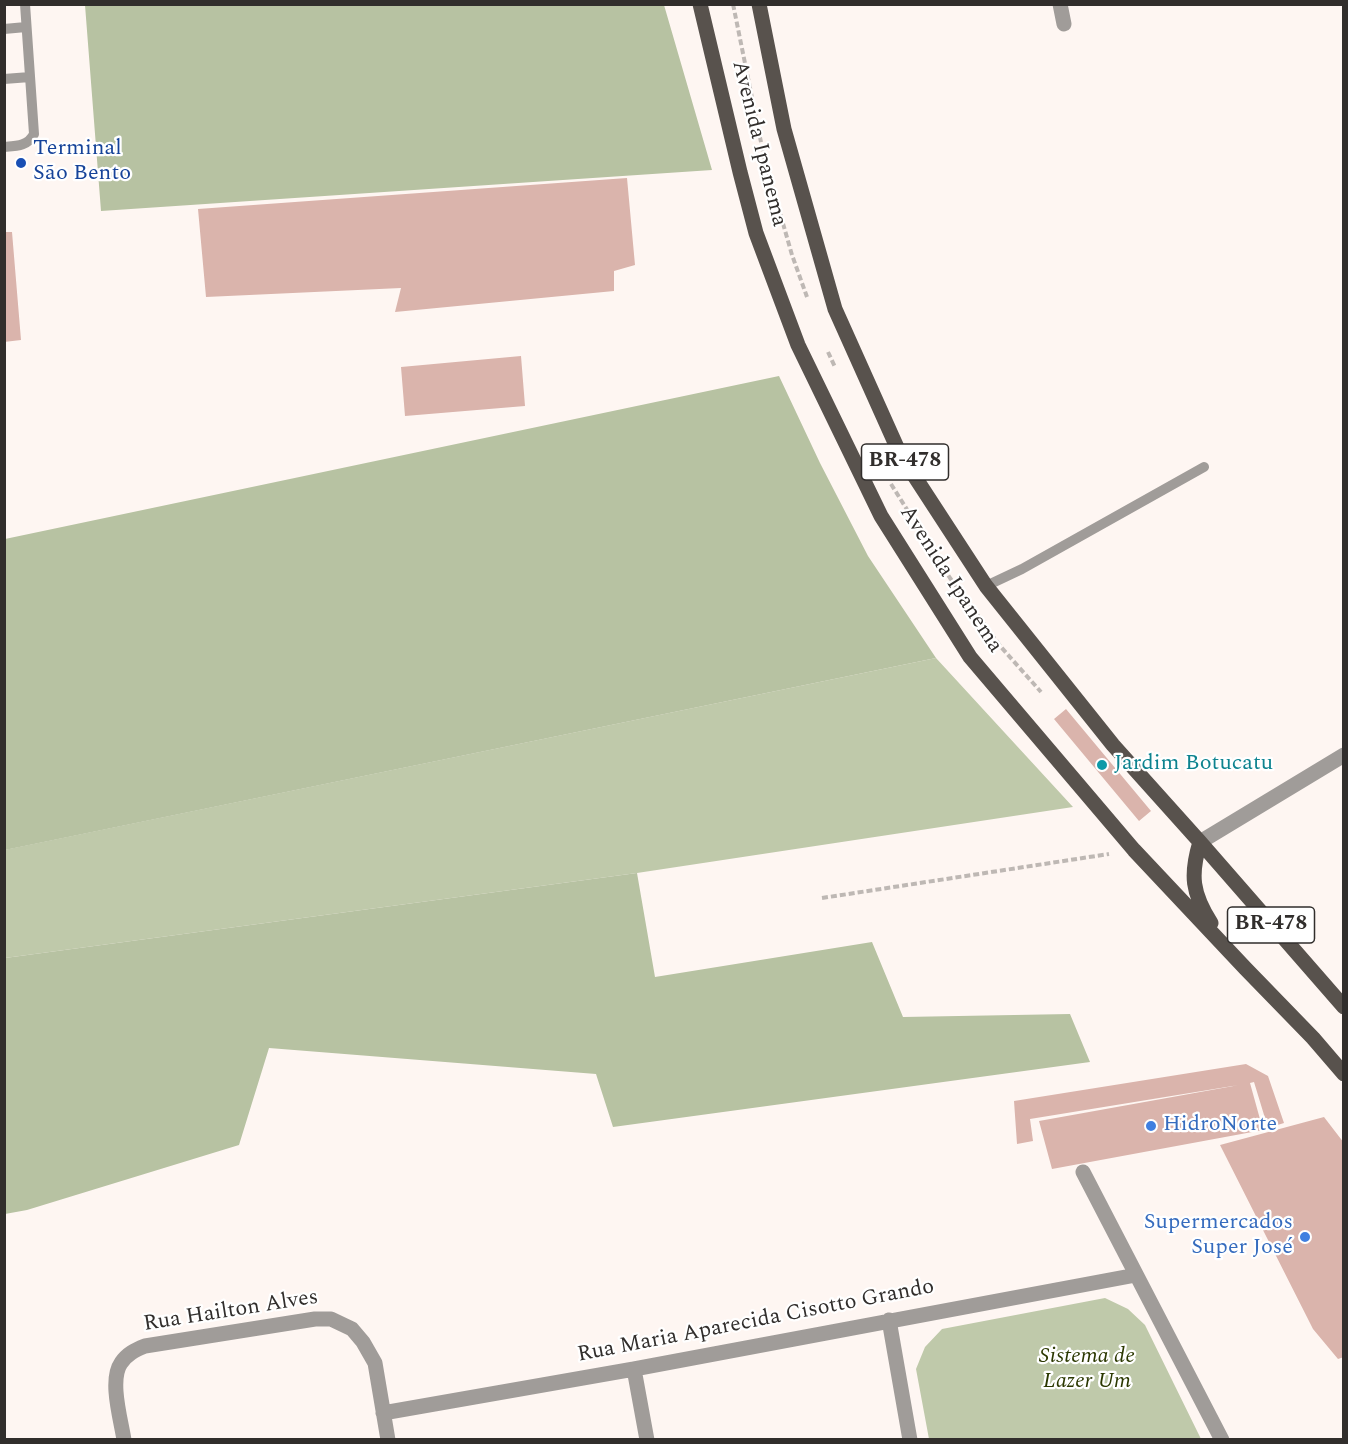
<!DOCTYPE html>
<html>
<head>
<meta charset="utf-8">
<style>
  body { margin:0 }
  #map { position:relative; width:1348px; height:1444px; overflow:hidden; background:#fef6f2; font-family:Spectral,serif }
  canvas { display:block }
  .frame { position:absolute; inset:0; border:6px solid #312e2c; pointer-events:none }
</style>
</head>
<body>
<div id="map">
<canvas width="1348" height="1444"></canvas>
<div class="frame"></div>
</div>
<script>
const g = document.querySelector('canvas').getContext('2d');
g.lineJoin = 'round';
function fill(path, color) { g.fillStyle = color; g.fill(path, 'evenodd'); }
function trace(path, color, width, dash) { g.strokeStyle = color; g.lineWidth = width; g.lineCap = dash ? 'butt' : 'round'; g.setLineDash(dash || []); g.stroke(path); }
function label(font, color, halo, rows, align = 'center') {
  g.font = font + ' Spectral,serif'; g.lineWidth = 4.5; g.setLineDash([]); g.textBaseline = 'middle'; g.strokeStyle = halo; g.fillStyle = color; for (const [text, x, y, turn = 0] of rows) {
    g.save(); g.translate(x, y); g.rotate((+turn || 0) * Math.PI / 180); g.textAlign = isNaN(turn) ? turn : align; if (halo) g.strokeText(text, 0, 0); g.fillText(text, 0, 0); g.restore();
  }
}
const green = new Path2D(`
  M 936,658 L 1073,807 L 637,873 L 5,958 L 4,850 Z
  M 1105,1298 L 1128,1309 L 1145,1325 L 1201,1439 L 929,1439 L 916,1369 L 925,1347 L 942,1329 Z`);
const forest = new Path2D(`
  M 85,5 L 664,5 L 712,170 L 101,211 Z
  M 779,376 L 820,463 L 868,556 L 936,658 L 5,850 L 5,539 Z
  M 637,873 L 655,977 L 872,942 L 903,1017 L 1070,1014 L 1090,1062 L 613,1127 L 596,1074 L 269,1048 L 239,1145 L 27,1210 L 5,1214 L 5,958 Z`);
const building = new Path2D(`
  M 627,178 L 635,265 L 614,271 L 614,291 L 395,312 L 401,288 L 206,297 L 198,209 Z
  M 4,232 L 12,232 L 21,340 L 4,342 Z
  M 521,356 L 525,406 L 405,416 L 401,367 Z
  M 1066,709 L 1151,811 L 1139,821 L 1054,719 Z
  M 1246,1064 L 1268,1076 L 1284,1123 L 1268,1128 L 1254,1082 L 1250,1083 L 1263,1130 L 1052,1169 L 1039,1121 L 1239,1085 L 1030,1119 L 1033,1141 L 1017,1144 L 1014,1101 Z
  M 1324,1117 L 1344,1143 L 1344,1357 L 1338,1359 L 1313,1329 L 1220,1145 Z`);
const path = new Path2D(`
  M 733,4 L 764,157 L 792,255 L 807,297
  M 828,352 L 835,367
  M 891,484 L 950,578 L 1001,647 L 1041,692
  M 822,898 L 1109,854`);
const lane = new Path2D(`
  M 4,29 L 26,27
  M 4,79 L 30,77
  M 4,147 C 17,146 28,146 34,134 L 25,4
  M 986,586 L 1022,569 L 1204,467`);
const street = new Path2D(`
  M 1060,4 L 1064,24
  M 1200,842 L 1344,755
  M 1083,1172 L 1222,1440
  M 889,1320 L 910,1440
  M 634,1369 L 647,1440
  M 383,1413 L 634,1369 L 1136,1275
  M 124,1440 C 121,1420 109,1380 121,1363 C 127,1354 135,1350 145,1346 L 315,1319 L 331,1319 L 352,1329 L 363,1342 L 375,1363 L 388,1440`);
const primary = new Path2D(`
  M 700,4 L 740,172 L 756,233 L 798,345 L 881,516 L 970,657 L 1134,850 L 1245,968 L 1313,1038 L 1344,1074
  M 759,4 L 784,129 L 835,309 L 900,454 L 986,586 L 1113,745 L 1200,842 L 1344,1007
  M 1200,842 C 1190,875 1192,893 1211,923`);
const markers = [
  [21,163,6,"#1a4fb4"],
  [1102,765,6,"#0f9aa8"],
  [1151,1126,6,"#3f7fe0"],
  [1305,1237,6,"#3f7fe0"]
];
const shields = [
  [905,462,87],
  [1271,925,87]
];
const shieldNames = [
  ["BR-478",905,462],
  ["BR-478",1271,925]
];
const streetNames = [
  ["Avenida Ipanema",758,144,76],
  ["Avenida Ipanema",950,580,57],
  ["Rua Hailton Alves",231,1312,-9],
  ["Rua Maria Aparecida Cisotto Grando",756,1322,-11]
];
const transitNames = [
  ["Terminal",33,150],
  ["São Bento",33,175]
];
const cultureNames = [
  ["Jardim Botucatu",1114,765]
];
const shopNames = [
  ["HidroNorte",1163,1126],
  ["Supermercados",1293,1224,"right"],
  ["Super José",1293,1249,"right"]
];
const parkNames = [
  ["Sistema de",1087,1358],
  ["Lazer Um",1087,1383]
];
fill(green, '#bfc9aa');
fill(forest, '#b7c2a2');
fill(building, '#dab4ac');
trace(path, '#beb8b4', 4, [6, 3]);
trace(lane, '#a09c99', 10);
trace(street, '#a09c99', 15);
trace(primary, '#58524d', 15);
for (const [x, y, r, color] of markers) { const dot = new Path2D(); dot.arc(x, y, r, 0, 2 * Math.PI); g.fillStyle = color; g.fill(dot); trace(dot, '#fff', 2); }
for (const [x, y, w] of shields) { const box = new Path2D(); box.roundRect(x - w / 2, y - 18, w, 36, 4.5); g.fillStyle = '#fff'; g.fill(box); trace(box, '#312e2c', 1.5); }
label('bold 21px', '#312e2c', null, shieldNames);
label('22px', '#312e2c', '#fff', streetNames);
label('22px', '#164399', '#fff', transitNames, 'left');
label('22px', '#0d838f', '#fff', cultureNames, 'left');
label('22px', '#366cbe', '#fff', shopNames, 'left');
label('italic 22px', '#2b3801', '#fff', parkNames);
</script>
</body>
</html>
